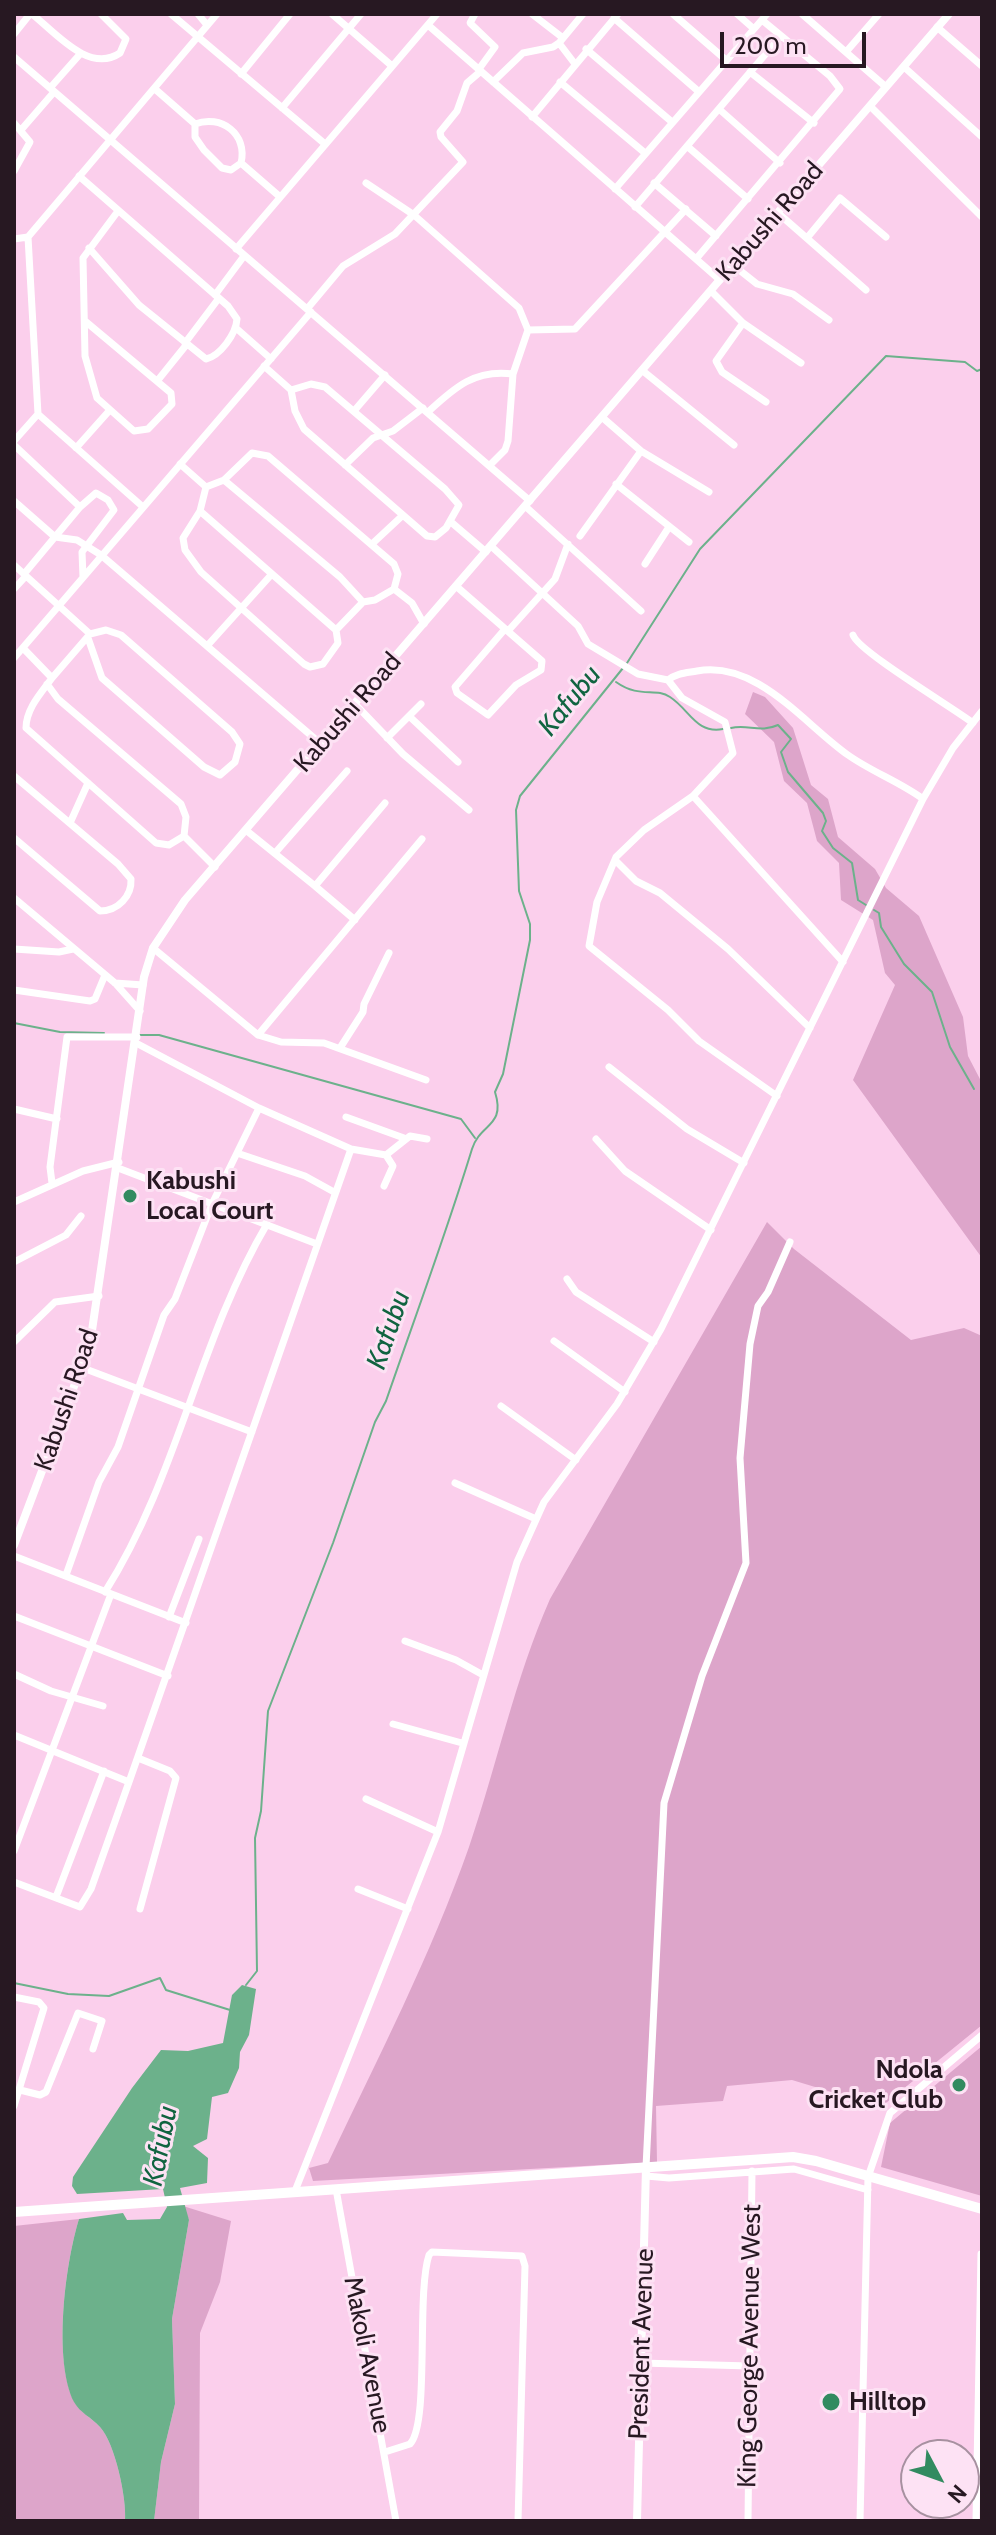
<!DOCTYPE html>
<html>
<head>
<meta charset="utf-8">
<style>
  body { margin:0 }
  #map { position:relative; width:996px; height:2535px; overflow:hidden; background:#fbcfec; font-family:Cabin,sans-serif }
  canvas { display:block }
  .frame { position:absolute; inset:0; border:16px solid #271822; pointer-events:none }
  .north { position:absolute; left:900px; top:2439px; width:80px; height:80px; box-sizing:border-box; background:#fde2f4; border:2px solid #a791a0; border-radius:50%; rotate:131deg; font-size:22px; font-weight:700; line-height:32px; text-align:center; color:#271822 }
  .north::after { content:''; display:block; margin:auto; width:28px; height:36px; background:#328b60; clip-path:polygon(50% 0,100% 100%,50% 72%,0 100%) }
  .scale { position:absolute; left:720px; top:32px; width:146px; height:36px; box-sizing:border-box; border:4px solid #271822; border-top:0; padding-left:10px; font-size:24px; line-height:28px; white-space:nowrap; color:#271822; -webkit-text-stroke:6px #fde2f4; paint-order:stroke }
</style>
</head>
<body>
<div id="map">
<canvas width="996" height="2535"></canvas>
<div class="frame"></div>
<div class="north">N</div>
<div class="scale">200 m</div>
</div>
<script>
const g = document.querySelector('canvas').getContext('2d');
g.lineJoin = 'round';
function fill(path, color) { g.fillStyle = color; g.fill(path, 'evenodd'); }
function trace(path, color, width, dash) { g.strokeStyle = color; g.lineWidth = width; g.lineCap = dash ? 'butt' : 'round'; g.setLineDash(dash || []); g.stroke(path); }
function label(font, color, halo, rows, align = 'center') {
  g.font = font + ' Cabin,sans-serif'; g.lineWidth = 6; g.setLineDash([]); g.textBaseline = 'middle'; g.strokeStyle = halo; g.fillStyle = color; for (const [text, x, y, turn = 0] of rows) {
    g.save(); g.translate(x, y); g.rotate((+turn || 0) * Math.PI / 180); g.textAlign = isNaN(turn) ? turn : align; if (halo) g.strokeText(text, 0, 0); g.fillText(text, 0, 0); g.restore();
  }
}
const green = new Path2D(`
  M 753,692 L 765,697 L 793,728 L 811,785 L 828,799 L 838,837 L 875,869 L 886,888 L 919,916 L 963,1017 L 968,1056 L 982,1083 L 982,1258 L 853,1080 L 895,985 L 885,973 L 873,920 L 841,900 L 839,863 L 817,841 L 807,803 L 784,781 L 774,742 L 745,714 Z
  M 767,1222 L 794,1249 L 911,1340 L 964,1328 L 982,1336 L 982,2025 L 881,2107 L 792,2080 L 727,2086 L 723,2101 L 656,2106 L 657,2162 L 313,2181 L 309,2168 L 328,2163 C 377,2060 431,1955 469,1847 C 497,1765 515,1678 550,1599 Z
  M 982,2046 L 982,2196 L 881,2167 L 890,2123 Z
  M 183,2206 L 231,2221 L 220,2282 L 200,2333 L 199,2521 L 154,2521 L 161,2462 L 175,2404 L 172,2319 L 189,2220 Z
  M 79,2219 C 65,2264 53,2359 74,2401 C 79,2412 92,2418 100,2427 C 115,2443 127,2499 125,2521 L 14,2521 L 14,2226 Z`);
const water = new Path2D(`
  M 242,1985 L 256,1989 L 249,2035 L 240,2052 L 239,2068 L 228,2093 L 212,2097 L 207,2139 L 193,2146 L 208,2158 L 207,2183 L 180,2188 L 189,2220 L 172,2319 L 175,2404 L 161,2462 L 154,2521 L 125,2521 C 127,2499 115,2443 100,2427 C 91,2417 80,2413 74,2402 C 53,2360 65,2264 79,2219 L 123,2213 L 127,2220 L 160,2219 L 167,2207 L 163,2189 L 77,2194 L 72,2186 L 73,2177 L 132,2088 L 161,2050 L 188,2051 L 223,2043 L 232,1995 Z`);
const stream = new Path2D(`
  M 627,663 L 700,549 L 886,356 L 965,362 L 977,371 L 982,369
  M 616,682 C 640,699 655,687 670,697 C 690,710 696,734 723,729
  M 731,728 C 747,724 761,733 778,725 L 791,739 L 781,752 L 788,772 L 823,813 L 826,821 L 822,831 L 833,848 L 852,863 L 858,900 L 866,905
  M 874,910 L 879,913 L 881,927 L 904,964 L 932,992 L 950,1047 L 974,1089
  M 14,1023 L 60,1032 L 104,1033
  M 138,1035 L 159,1035 L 461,1119 L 475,1138
  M 14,1983 L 68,1994 L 109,1996 L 160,1978 L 166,1990 L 230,2010
  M 246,1985 L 257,1971 L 255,1838 L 261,1811 L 268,1711 L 333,1543 L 375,1422 L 386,1401 C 415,1317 446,1234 472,1149 C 480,1123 506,1127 495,1092 L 503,1074 L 530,940 L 530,924 L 519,891 L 516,810 L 520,796 L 623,668`);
const minor = new Path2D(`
  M 32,14 C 56,33 89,74 120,53 L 126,39 L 101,14
  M 171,14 L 325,144
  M 198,14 L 207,25
  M 332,14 L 392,66
  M 475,14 L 470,23 L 495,47 L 479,69
  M 532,14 L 563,38
  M 673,14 L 726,60
  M 737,14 L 754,29
  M 802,14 L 886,87
  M 614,18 L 698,91
  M 428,25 L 720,280
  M 937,27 L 982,66
  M 14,34 L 30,14
  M 559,43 L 575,64
  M 586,49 L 672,122
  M 846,52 L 879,14
  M 14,57 L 530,501
  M 904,67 L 982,137
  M 750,72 L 814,123
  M 241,74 L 290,14
  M 493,82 L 523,53 L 553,47 L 559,43 L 583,14
  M 560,82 L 645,153
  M 50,88 L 81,53
  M 155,89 L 195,124 L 195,137 L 204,150 L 222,168 L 231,170 L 241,163
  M 870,106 L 982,217
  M 282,108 L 361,14
  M 719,109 L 780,163
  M 532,117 L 618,14
  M 14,123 L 30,142 L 14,171
  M 195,124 C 221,114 248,134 241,163
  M 21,130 L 54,92
  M 687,146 L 748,199
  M 241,163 L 279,196
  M 79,176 L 228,306 L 237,319 C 236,334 220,356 206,359 L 139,305 L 89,248
  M 366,183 L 414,215 L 519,308 L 528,330 L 513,374 L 508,441 L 505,450 L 490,465
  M 654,183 L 716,236
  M 615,189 L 767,14
  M 635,207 L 781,36
  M 778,213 L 866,290
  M 807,238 L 840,198 L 886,237
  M 14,239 L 28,237 L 217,14
  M 236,249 L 437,14
  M 696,259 L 840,89 L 830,76 L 762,20
  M 733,265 L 757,284 L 793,294 L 829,320
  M 711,291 L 743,323 L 801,363
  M 215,295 L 244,256
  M 307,309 L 343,266 L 395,234 L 463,162 L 441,137 L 440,132 L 457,111 L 467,83 L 481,71
  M 85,321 L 171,393 L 172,404 L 148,429 L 134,431 L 97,398 L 85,356 L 83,258 L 118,211
  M 743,323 L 716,361 L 722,372 L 766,402
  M 236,328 L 271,359
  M 528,330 L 575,329 L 686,209
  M 185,343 L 219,298
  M 264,366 L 291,390 L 295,411 L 304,429 L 427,536 L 435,537 L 446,528 L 459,505 L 445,489 L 325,387 L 311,384 L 291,390
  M 643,371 L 734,445
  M 158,380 L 187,344
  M 354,411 L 385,375
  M 428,412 C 455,387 475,369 513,374
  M 38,414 L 143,507
  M 603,418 L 641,451 L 709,492
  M 14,441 L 38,414 L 28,237
  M 14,445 L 80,507 L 24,574
  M 76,448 L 109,411
  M 180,464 L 206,487 L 224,480 L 252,453 L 268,456 L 394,564 L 398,574 L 394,589 L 375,600 L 363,602 L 336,630
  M 345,465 L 373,438 L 393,431 L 423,408
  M 224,480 L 340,577 L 363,602
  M 616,484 L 689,542
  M 14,501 L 55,537 L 77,540 L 101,555 L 321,744
  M 525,506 L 641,611
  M 80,507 L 96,493 L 108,500 L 114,510 L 82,552 L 83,577
  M 200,511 L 336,630 L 338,643 L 323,664 L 310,667 L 304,664 L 201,572 L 185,550 L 183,538 L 200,511 L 206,487
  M 451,522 L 486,552
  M 580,536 L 641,451
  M 372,544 L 402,516
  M 491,546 L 578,626 L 588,644 L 638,674 L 668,680 L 682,698 L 725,722 L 733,753 L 693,796 L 843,962
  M 645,564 L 669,527
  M 14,565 L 90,634 L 52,678 C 41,693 26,709 26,728 L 156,843 L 169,845 L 184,836 L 186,817 L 181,804 L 58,699 L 47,684
  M 456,586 L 542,661 L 541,670 L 516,685 L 488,715 L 457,693 L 455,687 L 505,629
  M 14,589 L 26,576
  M 394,589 L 412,603 L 424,624
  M 508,631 L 555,579 L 568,544
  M 853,635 C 858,651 952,707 973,723
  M 88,638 L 102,678 L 204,767 L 220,775 L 235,762 L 240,744 L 232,732 L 121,635 L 106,630 L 90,634
  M 207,646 L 271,575
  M 23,648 L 52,678
  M 14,658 L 311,312
  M 668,680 C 677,673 686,673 697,671 C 757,660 804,724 848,755 C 872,772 900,782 923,799
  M 355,704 L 403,754 L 469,810
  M 409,716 L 458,762
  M 387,738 L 421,704
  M 14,776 L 118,864 L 131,879 C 132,896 118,911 100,911 L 14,838
  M 693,796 L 644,830 L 616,857 L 597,902 L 589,946 L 668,1010 L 699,1041 L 777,1096
  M 70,823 L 88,783
  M 247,831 L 315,886 L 385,803
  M 184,836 L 215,867
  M 275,853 L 347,771
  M 615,860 L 636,881 L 660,893 L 728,949 L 810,1028
  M 315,886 L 355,920
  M 14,898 L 115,983 L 140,1011
  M 153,948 L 258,1035 L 422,839
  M 14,949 L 59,952 L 73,949
  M 115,983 L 143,985
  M 14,990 L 90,1001 L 95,999 L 105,975
  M 258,1035 L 281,1042 L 324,1043 L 426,1080
  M 340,1048 L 363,1012 L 364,1004 L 389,953
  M 609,1067 L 687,1129 L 744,1163
  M 14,1109 L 57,1119
  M 346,1117 L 404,1138
  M 596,1139 L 625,1171 L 711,1230
  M 351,1149 L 386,1155 L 410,1136 L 427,1139
  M 237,1153 L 305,1176 L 334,1192
  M 118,1168 L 317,1244
  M 52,1183 L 50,1167 L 67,1037 L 137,1037
  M 384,1186 L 393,1166 L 386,1155
  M 14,1202 L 83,1171 L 119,1162
  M 14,1262 L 66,1235 L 81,1216
  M 567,1279 L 576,1292 L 654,1342
  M 554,1341 L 625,1392
  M 14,1342 L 55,1302 L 99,1296
  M 83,1368 L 252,1432
  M 501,1406 L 576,1460
  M 455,1483 L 536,1519
  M 14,1556 L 186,1623
  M 66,1575 L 99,1482 L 118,1447 L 164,1315 L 175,1299 L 212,1204 L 259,1108
  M 105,1592 C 178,1477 198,1341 267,1224
  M 14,1616 L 168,1676
  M 169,1617 L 199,1539
  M 405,1641 L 456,1660 L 483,1675
  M 14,1674 L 51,1691 L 103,1706
  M 393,1724 L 462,1743
  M 14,1735 L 129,1782 L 351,1149 L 259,1108 L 136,1043
  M 138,1758 L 170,1771 L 176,1778 L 140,1909
  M 366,1799 L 438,1832
  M 14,1851 L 111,1594
  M 14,1882 L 80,1907 L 91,1889 L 129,1782
  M 358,1889 L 408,1909
  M 56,1897 L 104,1771
  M 14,1997 L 39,2002 L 44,2008 L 14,2106
  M 20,2090 L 40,2095 L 46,2092 L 78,2013 L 102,2021 L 93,2049
  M 646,2167 L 664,1803 L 702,1676 L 746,1563 L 740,1458 L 750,1344 L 758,1306 L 768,1292 L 790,1242
  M 646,2176 L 669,2178 L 794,2169 L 868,2190
  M 336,2189 L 396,2521
  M 295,2191 L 438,1832 L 517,1562 L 544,1502 L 617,1404 L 661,1329 L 923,799 L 953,748 L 982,711
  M 641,2363 L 750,2366
  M 385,2452 L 410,2444 C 430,2423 416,2294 429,2255 L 432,2252 L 522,2256 L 525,2266 L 518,2521
  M 748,2521 L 752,2171
  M 860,2521 L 868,2177 L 890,2113 L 982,2035
  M 976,2521 L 981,2254`);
const major = new Path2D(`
  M 14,1545 L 90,1344 L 144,977 L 153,948 L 185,900 L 949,14
  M 637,2521 L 646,2167`);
const highway = new Path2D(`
  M 14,2212 L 793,2157 L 816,2161 L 982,2209`);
const markers = [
  [130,1196,8,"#328b60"],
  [959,2085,8,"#328b60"],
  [831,2402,10,"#328b60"]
];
const streetNames = [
  ["Kabushi Road",770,222,-49],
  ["Kabushi Road",348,713,-49],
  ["Kabushi Road",67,1400,-71],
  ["President Avenue",642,2344,-88],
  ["King George Avenue West",750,2346,-89],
  ["Makoli Avenue",367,2355,79]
];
const poiNames = [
  ["Kabushi",146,1181],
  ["Local Court",146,1211],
  ["Ndola",943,2070,"right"],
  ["Cricket Club",943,2100,"right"],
  ["Hilltop",849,2402]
];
const waterNames = [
  ["Kafubu",570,701,-51],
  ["Kafubu",389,1330,-71],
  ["Kafubu",161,2146,-79]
];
fill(green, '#dda5ca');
fill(water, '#6cb18b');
trace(stream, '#6cb18b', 2);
trace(minor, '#fff', 7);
trace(major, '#fff', 8);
trace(highway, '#fff', 10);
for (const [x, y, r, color] of markers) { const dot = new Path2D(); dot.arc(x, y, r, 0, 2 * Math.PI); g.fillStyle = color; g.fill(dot); trace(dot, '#fde2f4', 3); }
label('26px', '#271822', '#fde2f4', streetNames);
label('bold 26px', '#271822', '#fde2f4', poiNames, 'left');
label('italic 28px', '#106440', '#fde2f4', waterNames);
</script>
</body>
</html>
